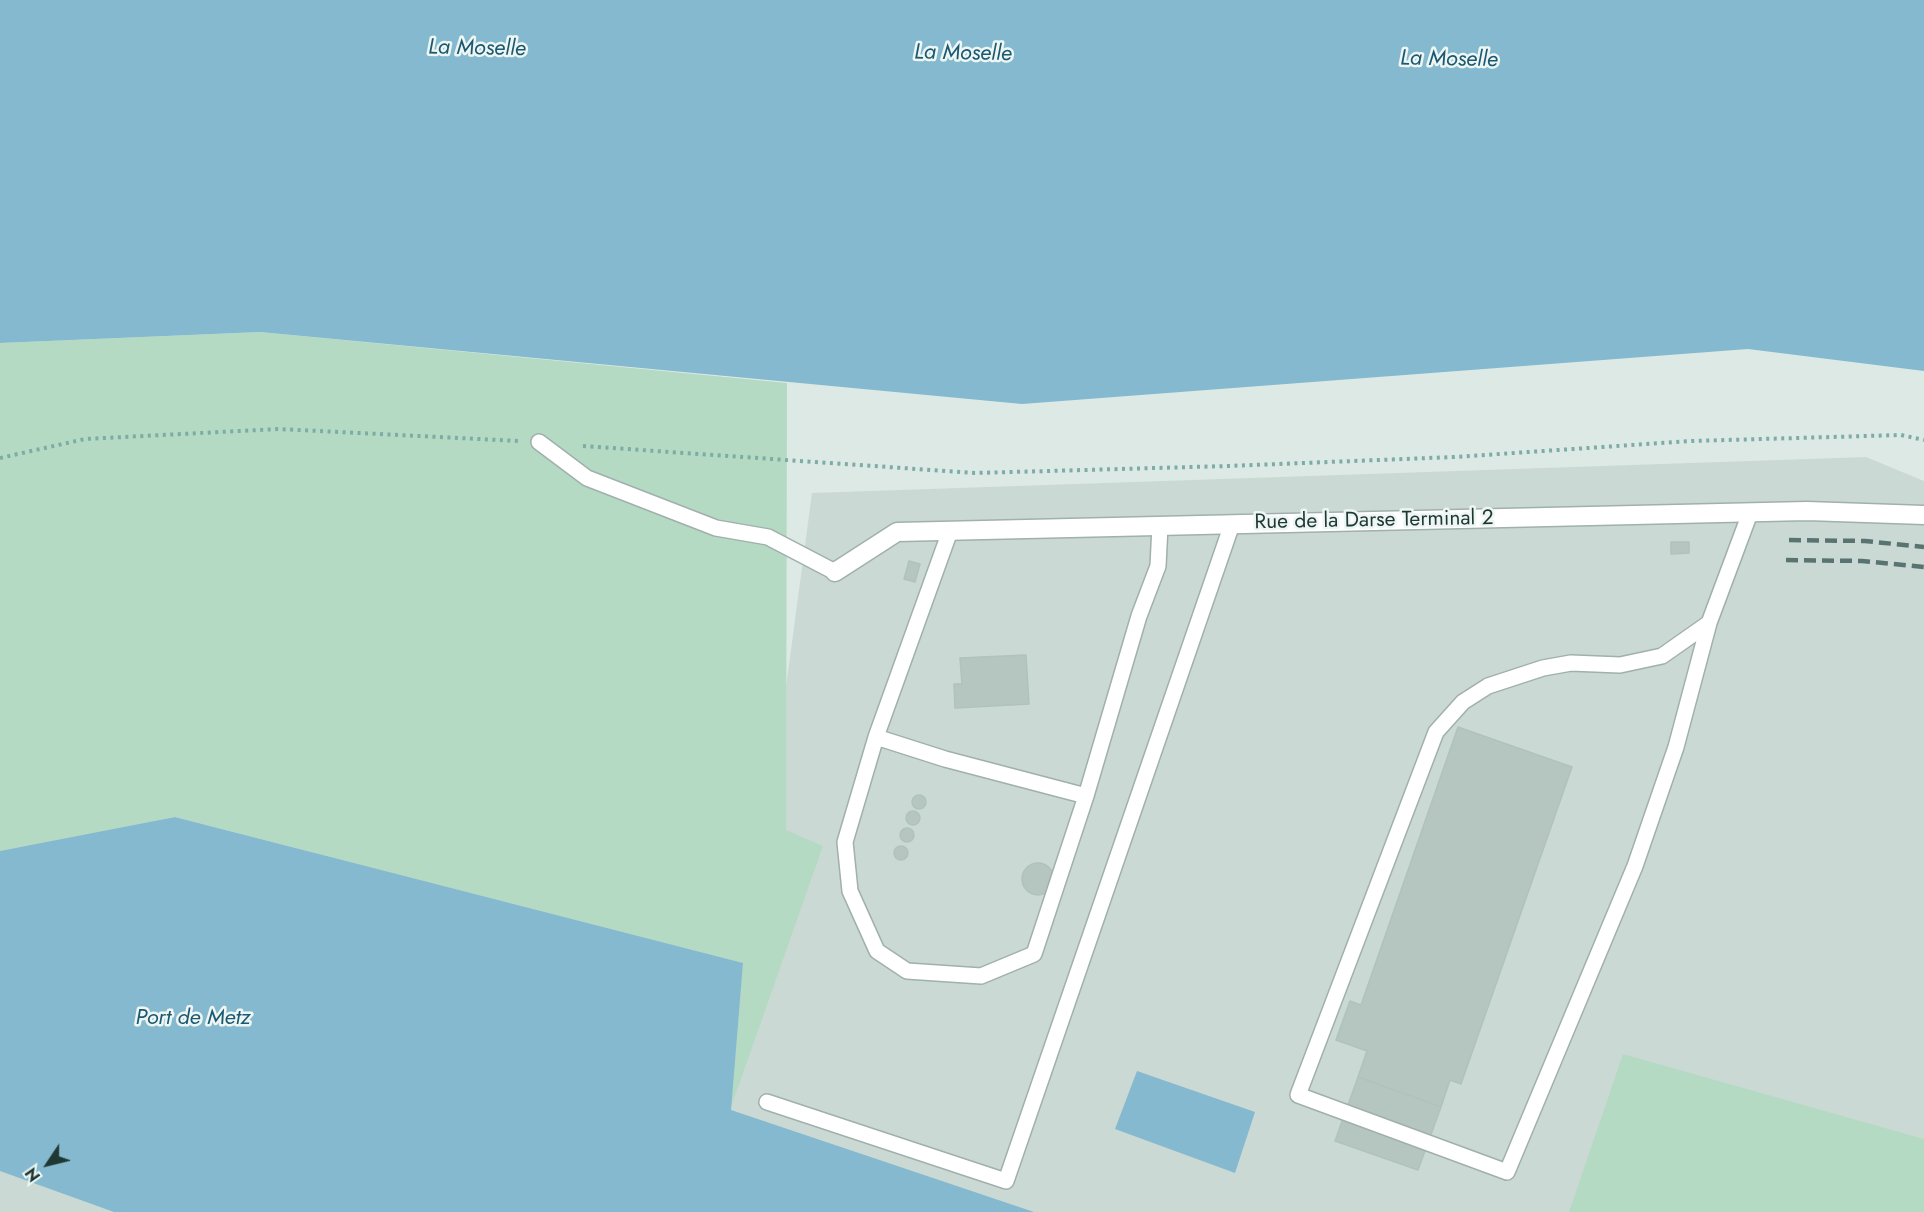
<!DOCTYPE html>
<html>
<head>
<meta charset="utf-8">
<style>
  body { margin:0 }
  #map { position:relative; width:1924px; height:1212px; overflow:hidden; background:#dde9e5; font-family:Jost,sans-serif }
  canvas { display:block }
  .north { position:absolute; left:18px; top:1134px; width:60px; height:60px; -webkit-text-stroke:4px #edf6f3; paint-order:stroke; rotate:235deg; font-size:16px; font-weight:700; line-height:24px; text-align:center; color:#1f3834 }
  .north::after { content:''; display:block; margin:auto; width:21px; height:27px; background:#1f3834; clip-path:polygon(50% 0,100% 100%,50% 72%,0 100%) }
</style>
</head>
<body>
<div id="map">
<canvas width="1924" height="1212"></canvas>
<div class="north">N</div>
</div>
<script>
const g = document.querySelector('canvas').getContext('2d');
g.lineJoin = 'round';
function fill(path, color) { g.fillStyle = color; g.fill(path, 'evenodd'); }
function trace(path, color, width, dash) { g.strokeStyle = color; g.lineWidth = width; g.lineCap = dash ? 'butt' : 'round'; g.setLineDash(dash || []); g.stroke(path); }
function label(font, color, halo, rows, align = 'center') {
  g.font = font + ' Jost,sans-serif'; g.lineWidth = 5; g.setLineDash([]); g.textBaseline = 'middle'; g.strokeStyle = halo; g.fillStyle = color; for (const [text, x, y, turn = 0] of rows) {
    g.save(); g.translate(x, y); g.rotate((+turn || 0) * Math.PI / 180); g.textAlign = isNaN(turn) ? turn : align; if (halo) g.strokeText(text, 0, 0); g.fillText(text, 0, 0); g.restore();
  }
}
const built = new Path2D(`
  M 1866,457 L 1924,481 L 1924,1212 L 0,1212 L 0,785 L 751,948 L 812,493 Z`);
const green = new Path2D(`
  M 260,332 L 787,383 L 786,830 L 823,846 L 730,1110 L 743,963 L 175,817 L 0,851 L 0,343 Z
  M 1623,1054 L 1924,1139 L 1924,1212 L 1569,1212 Z`);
const water = new Path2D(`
  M 0,0 L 1924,0 L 1924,371 L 1748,349 L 1022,404 L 260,332 L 0,343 Z
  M 175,817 L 743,963 L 731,1110 L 1034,1212 L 114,1212 L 0,1171 L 0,851 Z
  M 1137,1071 L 1255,1112 L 1235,1173 L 1115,1129 Z`);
const building = new Path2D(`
  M 1671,542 L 1689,542 L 1689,553 L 1671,554 Z
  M 909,561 L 920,564 L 915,582 L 904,579 Z
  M 1026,655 L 1029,704 L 955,708 L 954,684 L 962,684 L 960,658 Z
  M 1458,727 L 1572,767 L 1461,1084 L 1450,1080 L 1441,1107 L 1358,1077 L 1367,1051 L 1336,1040 L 1350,1001 L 1361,1005 Z
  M912 802a7 7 0 1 1 14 0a7 7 0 1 1-14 0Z
  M906 818a7 7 0 1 1 14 0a7 7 0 1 1-14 0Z
  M900 835a7 7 0 1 1 14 0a7 7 0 1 1-14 0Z
  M894 853a7 7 0 1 1 14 0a7 7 0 1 1-14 0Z
  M1022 879a16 16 0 1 1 32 0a16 16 0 1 1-32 0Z
  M 1358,1077 L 1441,1107 L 1418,1170 L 1335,1141 Z`);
const path = new Path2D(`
  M 583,446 L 975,473 L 1228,466 L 1454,457 L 1692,441 L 1901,435 L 1924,440
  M 0,458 L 85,439 L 278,429 L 519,441`);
const lane = new Path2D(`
  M 539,442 L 587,478 L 716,528 L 768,537 L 835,572
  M 950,531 L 876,737 L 945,759 L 1086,796 L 1139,616 L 1158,566 L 1160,526
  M 1709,623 L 1662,656 L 1620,665 L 1571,663 L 1543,668 L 1488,686 L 1463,702 L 1436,732 L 1298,1095 L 1507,1172 L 1635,866 L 1676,747 L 1709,623 L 1750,513
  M 876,737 L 845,842 L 850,891 L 877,951 L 907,971 L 981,976 L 1034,954 L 1086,796
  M 767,1102 L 1006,1181 L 1232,524`);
const street = new Path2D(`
  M 835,572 L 897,532 L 1807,511 L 1924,515`);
const rail = new Path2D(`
  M 1789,540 L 1865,541 L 1924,547
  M 1786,560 L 1862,561 L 1924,567`);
const streetNames = [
  ["Rue de la Darse Terminal 2",1374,521,-1]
];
const waterNames = [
  ["La Moselle",477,49,1],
  ["La Moselle",963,54,1],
  ["La Moselle",1449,60,1],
  ["Port de Metz",193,1019]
];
fill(built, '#cbd9d4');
fill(green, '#b5dac4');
fill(water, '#84b9cf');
fill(building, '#b5c6c1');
trace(building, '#b0c2bd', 1.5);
trace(lane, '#a0b0ac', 18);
trace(street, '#a0b0ac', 21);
trace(path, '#7daca4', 4, [3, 4.5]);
trace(lane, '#fff', 15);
trace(street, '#fff', 18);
trace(rail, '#597470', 4.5, [12, 6]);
label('21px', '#1f3834', '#edf6f3', streetNames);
label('italic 22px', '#1b5872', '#edf6f3', waterNames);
</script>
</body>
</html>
